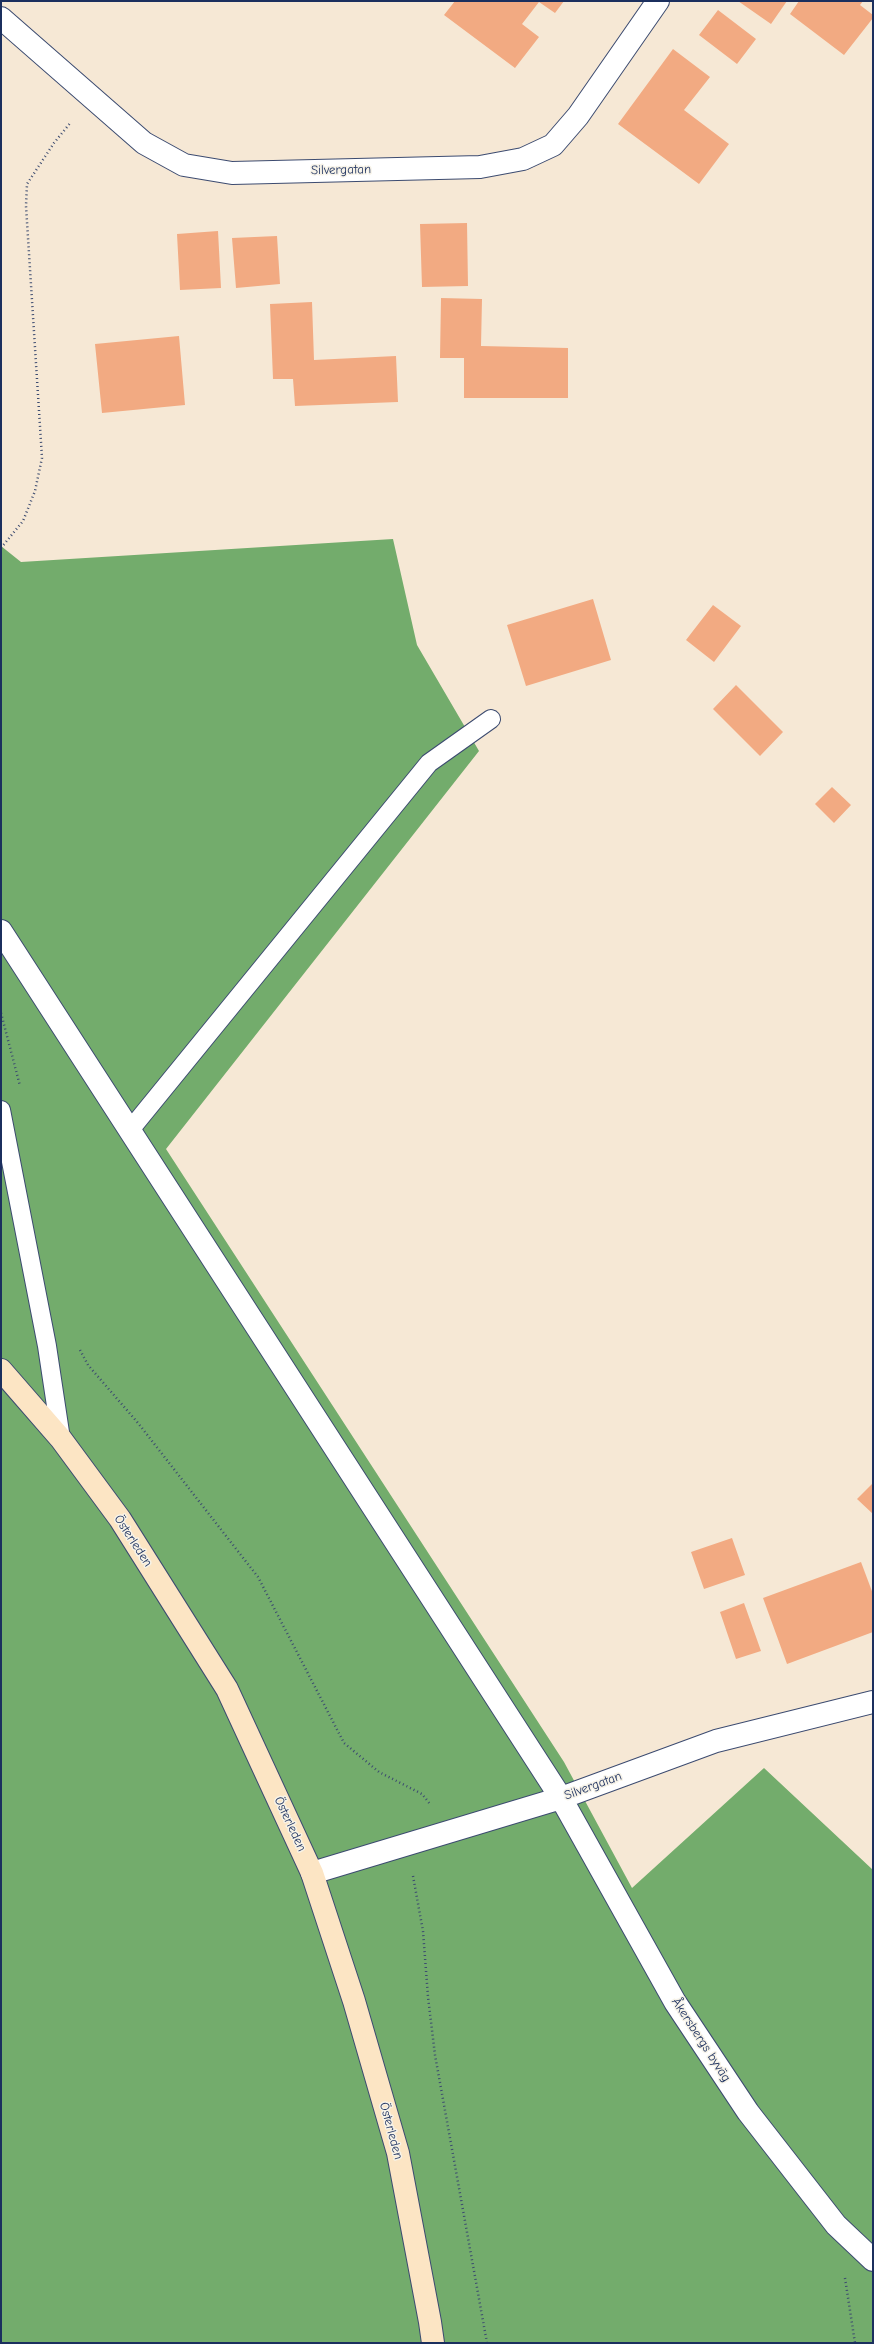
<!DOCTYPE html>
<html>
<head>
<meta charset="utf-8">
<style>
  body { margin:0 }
  #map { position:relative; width:874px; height:2344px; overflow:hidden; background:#f6e8d5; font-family:"Comic Neue",sans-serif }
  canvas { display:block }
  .frame { position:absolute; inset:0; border:2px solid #1b2f5e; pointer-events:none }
</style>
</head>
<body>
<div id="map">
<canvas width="874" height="2344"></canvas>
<div class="frame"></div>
</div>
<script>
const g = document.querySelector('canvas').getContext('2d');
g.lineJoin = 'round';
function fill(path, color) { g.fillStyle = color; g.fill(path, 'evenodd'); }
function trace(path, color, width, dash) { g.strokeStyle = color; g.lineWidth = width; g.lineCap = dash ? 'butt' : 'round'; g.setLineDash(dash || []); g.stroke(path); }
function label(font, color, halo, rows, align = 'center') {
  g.font = font + ' "Comic Neue",sans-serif'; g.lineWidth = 3; g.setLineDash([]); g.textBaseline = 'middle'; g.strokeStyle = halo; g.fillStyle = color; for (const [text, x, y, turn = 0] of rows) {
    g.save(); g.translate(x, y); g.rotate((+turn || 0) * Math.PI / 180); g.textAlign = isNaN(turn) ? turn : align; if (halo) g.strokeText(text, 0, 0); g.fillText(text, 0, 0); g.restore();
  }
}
const forest = new Path2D(`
  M 393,539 L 417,645 L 479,751 L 166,1149 L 564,1762 L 632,1888 L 764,1768 L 873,1870 L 873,2343 L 1,2343 L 1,546 L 21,562 Z`);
const building = new Path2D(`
  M 455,1 L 564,1 L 555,13 L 539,2 L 522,24 L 539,37 L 515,68 L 444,15 Z
  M 738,1 L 787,1 L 771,24 Z
  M 799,1 L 863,1 L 860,5 L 873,15 L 873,18 L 844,55 L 790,14 Z
  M 718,10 L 756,39 L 737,64 L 699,35 Z
  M 673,49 L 710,77 L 684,110 L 729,144 L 699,184 L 618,124 Z
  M 467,223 L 468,286 L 422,287 L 420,224 Z
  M 218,231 L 221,288 L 180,290 L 177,234 Z
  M 277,236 L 280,284 L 236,288 L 232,238 Z
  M 441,298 L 482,299 L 481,346 L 568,348 L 568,398 L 464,398 L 464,358 L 440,358 Z
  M 312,302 L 314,360 L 396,356 L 398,402 L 295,406 L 293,379 L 273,379 L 270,304 Z
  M 179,336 L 185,405 L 102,413 L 95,344 Z
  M 593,599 L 611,660 L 526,686 L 507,625 Z
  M 713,605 L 741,626 L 714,662 L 686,640 Z
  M 736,685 L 783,732 L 760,756 L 713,709 Z
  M 832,787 L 851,805 L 834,823 L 815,804 Z
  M 873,1483 L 873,1514 L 857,1499 Z
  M 732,1538 L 745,1575 L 704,1589 L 691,1552 Z
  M 861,1562 L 873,1594 L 873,1632 L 787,1664 L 763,1598 Z
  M 744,1603 L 761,1651 L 736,1659 L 720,1612 Z`);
const path = new Path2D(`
  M 1,548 L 23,521 L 35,491 L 42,458 L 26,206 L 27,184 L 54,143 L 71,122
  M 1,1013 L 20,1086
  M 80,1350 L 88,1365 L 138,1423 L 258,1577 L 344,1743 L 379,1772 L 422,1794 L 430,1804
  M 413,1876 L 423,1931 L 428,1997 L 435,2055 L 487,2343
  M 845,2278 L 855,2343`);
const lane = new Path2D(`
  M 1,1110 L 47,1346 L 61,1439
  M 130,1130 L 429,763 L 491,719`);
const street = new Path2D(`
  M 1,18 L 144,143 L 184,165 L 232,173 L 480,167 L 523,159 L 553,145 L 578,116 L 658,1
  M 1,931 L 561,1798 L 675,2002 L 748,2112 L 836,2225 L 873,2260
  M 312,1873 L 561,1798 L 716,1741 L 873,1702`);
const secondary = new Path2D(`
  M 1,1370 L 61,1439 L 120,1519 L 227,1689 L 312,1873 L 354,2001 L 398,2153 L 430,2322 L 433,2343`);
const streetNames = [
  ["Silvergatan",341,170,-1],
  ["Österleden",133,1541,57],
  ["Silvergatan",593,1786,-20],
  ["Österleden",290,1824,65],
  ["Åkersbergs byväg",701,2040,57],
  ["Österleden",391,2131,75]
];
fill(forest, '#73ac6c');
fill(building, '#f2aa82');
trace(lane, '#3c4b70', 20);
trace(street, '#3c4b70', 24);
trace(secondary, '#3c4b70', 24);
trace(path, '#3c4b70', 2.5, [1, 3]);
trace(lane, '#fff', 18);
trace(street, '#fff', 22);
trace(secondary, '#fce5c4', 22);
label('13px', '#1b2f5e', '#f7f3e8', streetNames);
</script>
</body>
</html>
